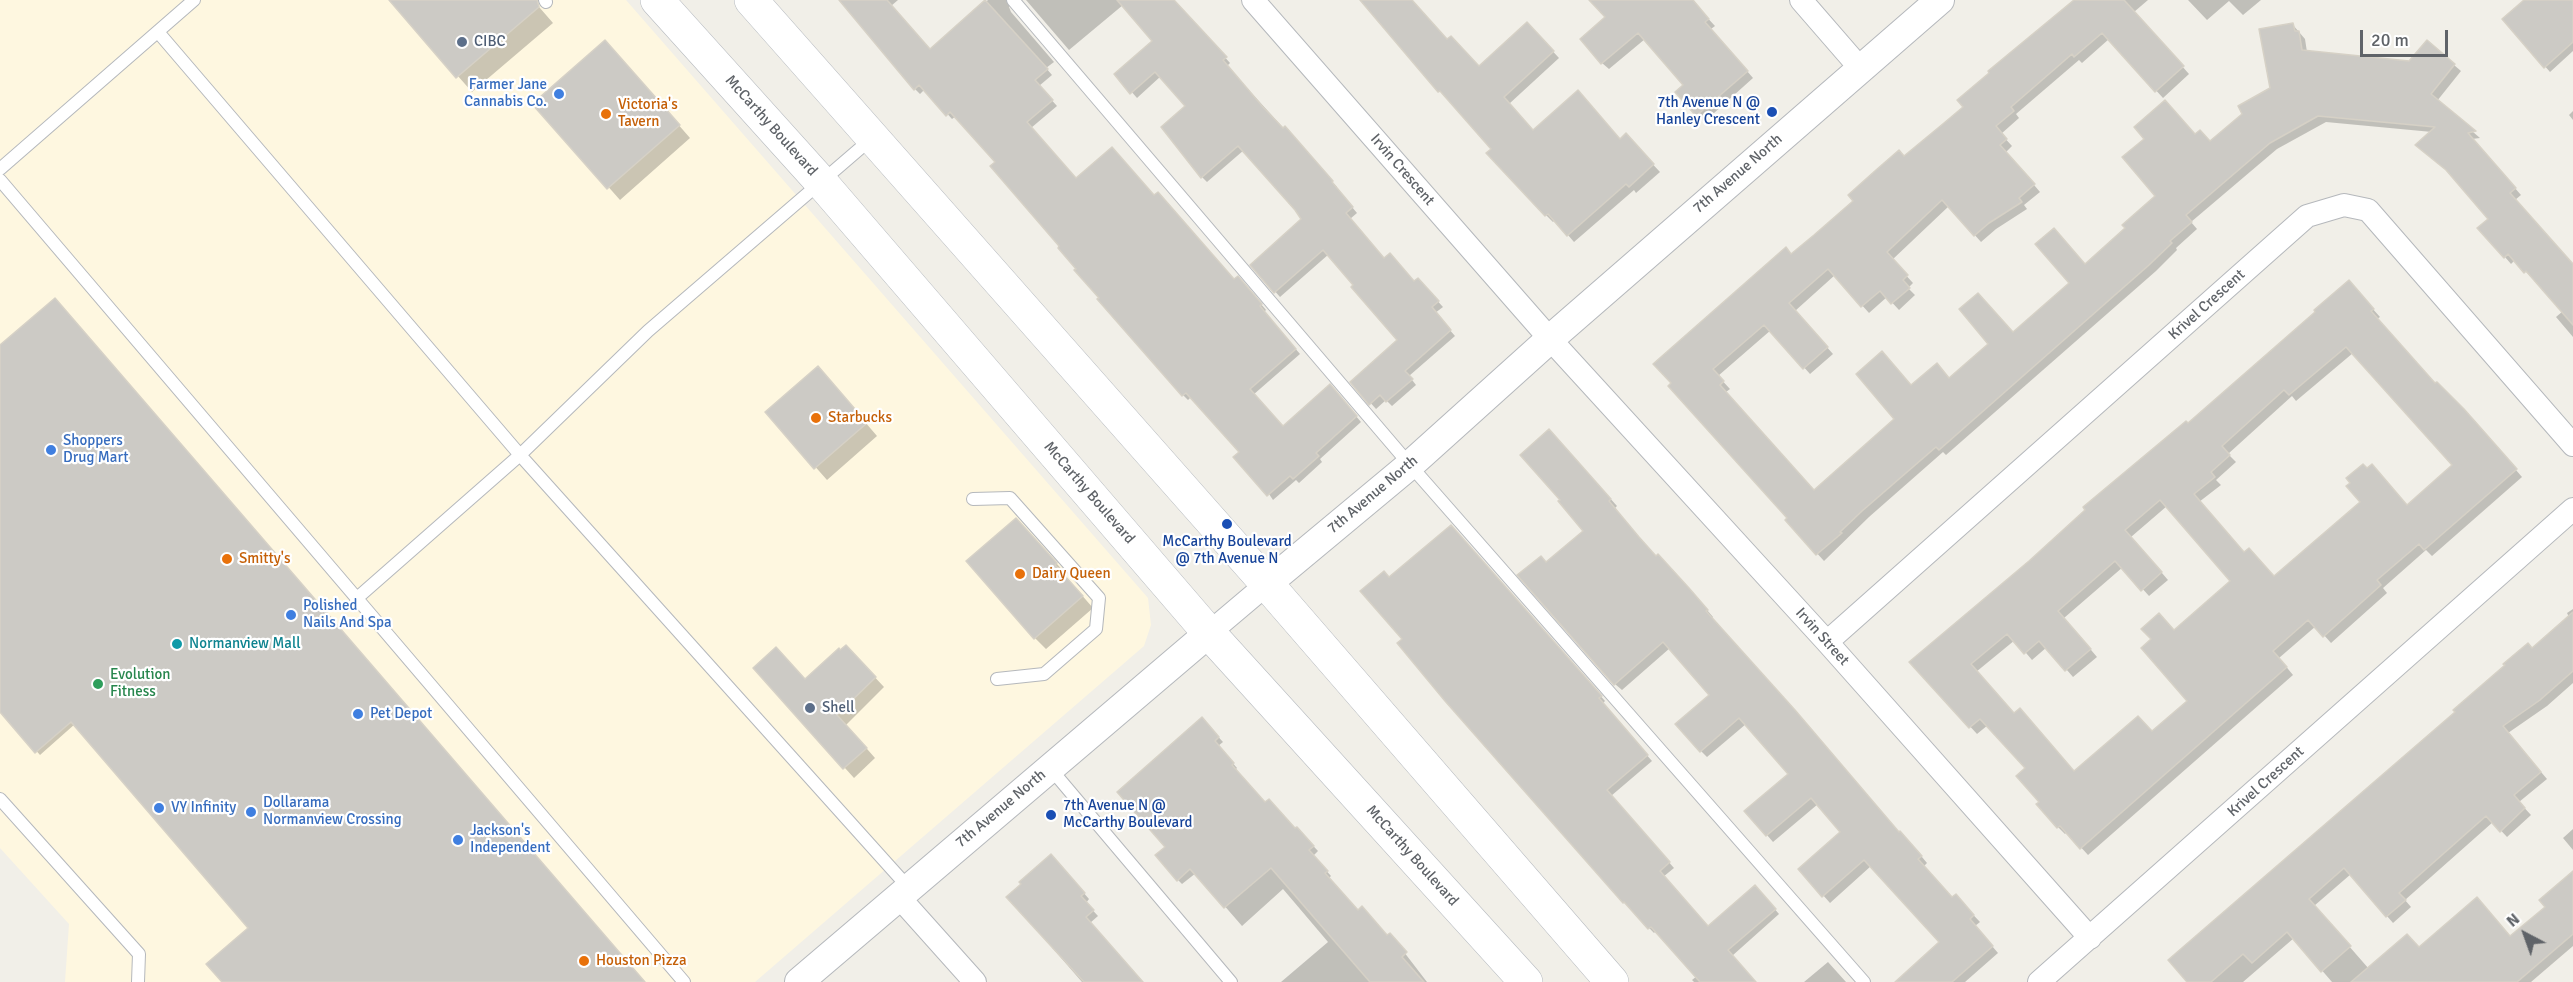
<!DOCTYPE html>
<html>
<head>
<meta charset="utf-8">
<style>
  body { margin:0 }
  #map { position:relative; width:2573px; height:982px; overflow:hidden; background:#f1efe8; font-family:Signika,sans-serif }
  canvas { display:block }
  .north { position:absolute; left:2495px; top:904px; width:60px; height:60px; -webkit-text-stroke:4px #fff; paint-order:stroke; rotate:319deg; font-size:16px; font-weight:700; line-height:24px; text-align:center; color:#5f6368 }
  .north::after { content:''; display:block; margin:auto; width:21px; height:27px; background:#5f6368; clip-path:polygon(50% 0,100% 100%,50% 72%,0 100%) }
  .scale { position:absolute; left:2360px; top:30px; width:88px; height:27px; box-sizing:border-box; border:3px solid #5f6368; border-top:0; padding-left:8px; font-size:18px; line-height:21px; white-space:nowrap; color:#5f6368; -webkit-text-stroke:4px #fff; paint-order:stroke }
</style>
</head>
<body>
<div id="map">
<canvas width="2573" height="982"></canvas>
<div class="north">N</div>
<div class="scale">20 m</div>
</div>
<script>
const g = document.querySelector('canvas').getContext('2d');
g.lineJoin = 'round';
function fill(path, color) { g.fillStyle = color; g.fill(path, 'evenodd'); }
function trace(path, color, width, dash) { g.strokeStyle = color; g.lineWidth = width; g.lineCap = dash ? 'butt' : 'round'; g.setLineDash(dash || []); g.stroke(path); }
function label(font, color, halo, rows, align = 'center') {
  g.font = font + ' Signika,sans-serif'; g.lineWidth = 4.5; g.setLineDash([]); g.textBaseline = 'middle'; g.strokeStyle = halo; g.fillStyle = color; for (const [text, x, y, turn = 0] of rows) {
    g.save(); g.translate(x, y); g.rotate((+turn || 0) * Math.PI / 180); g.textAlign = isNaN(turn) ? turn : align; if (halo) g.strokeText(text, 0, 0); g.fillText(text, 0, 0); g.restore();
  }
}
const commercial = new Path2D(`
  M 0,0 L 626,0 L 1148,598 L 1151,625 L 1144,646 L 755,982 L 65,982 L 69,924 L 0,848 Z`);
const shadow = new Path2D(`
  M 391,0 L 533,0 L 553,23 L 472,92 Z
  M 840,0 L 898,0 L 891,6 L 930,50 L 988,0 L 1012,0 L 1009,7 L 1011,12 L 1054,62 L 1046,68 L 1052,75 L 1039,86 L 1057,106 L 1031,128 L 1077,180 L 1154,197 L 1235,281 L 1243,283 L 1266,310 L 1264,312 L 1300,354 L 1253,395 L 1283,428 L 1335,391 L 1361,422 L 1320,459 L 1322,462 L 1299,483 L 1296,480 L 1273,500 L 1241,452 L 1191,397 L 1188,400 L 1183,395 L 1101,298 L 997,162 L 956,116 L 952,119 L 925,89 L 920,94 L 915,89 Z
  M 1026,0 L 1174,0 L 1230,63 L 1227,66 L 1337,187 L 1336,188 L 1357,213 L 1350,219 L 1385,259 L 1415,283 L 1423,285 L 1443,307 L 1435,313 L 1455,336 L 1409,376 L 1416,385 L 1392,406 L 1386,400 L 1376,409 L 1352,382 L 1399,340 L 1329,254 L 1280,297 L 1252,265 L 1304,219 L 1244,150 L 1207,182 L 1202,177 L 1187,106 L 1161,76 L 1137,98 L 1116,74 L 1154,41 L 1123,5 L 1069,50 Z
  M 1362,0 L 1411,0 L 1447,41 L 1479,68 L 1534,31 L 1559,58 L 1509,104 L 1533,131 L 1632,142 L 1660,172 L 1636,193 L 1634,190 L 1574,242 L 1555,220 L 1553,222 L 1546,215 L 1488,153 L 1493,149 L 1440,91 Z
  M 1591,0 L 1691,0 L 1715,26 L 1711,29 L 1753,78 L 1704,122 L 1677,92 L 1685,85 L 1645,39 L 1609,69 L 1602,63 L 1607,17 Z
  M 2077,0 L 2148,0 L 2134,12 L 2189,74 L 2163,98 L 2109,39 L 2082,63 L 2079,60 L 2016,114 L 2019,118 L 2001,134 L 2012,146 L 2006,152 L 2040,192 L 2024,205 L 2027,209 L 1996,229 L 1981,242 L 1949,206 L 1892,260 L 1913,283 L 1908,288 L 1915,295 L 1899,310 L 1887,297 L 1869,313 L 1835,275 L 1795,311 L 1833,354 L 1810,374 L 1771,330 L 1718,376 L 1730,389 L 1726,392 L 1814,492 L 1896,419 L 1912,387 L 1950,379 L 2013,334 L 2071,283 L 2157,196 L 2196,136 L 2210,142 L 2272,89 L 2293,25 L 2305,39 L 2307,52 L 2454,65 L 2461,71 L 2437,101 L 2480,138 L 2472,139 L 2521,195 L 2515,200 L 2573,264 L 2573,337 L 2556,317 L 2563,311 L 2515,260 L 2511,264 L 2505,257 L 2490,219 L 2432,132 L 2326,122 L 2277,149 L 2191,222 L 2197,229 L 2176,248 L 2177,250 L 2156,271 L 1946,455 L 1943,452 L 1869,517 L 1824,561 L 1787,520 L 1789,518 L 1670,386 L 1792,255 L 1945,124 Z
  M 2188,0 L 2261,0 L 2243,15 L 2229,1 L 2207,20 Z
  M 2526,0 L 2573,0 L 2573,51 L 2550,72 L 2504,19 Z
  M 616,53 L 690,138 L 620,200 L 535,104 Z
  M 2573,111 L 2573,120 L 2569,115 Z
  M 2355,289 L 2380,317 L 2377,319 L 2435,385 L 2471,418 L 2522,477 L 2432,556 L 2426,550 L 2383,588 L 2387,593 L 2331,643 L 2316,626 L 2279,658 L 2293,675 L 2088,855 L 2067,832 L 2065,834 L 2058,827 L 2038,804 L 2041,802 L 2027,768 L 1988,725 L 1977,734 L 1911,662 L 2188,425 ZM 2353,353 L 2455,465 L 2408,506 L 2275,578 L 2244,554 L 2199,502 L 2221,485 L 2216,480 L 2236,462 L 2228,454 L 2292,396 L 2296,401 ZM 2167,506 L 2232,581 L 2174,632 L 2189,701 L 2152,733 L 2075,772 L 2015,714 L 1976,672 L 2015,640 L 2032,660 L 2047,647 L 2073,677 L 2097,657 L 2064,618 L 2123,567 L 2149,596 L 2168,580 L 2131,537 Z
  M 0,347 L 644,982 L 224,982 L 250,928 L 75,724 L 40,755 L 0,710 Z
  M 829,380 L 877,436 L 827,480 L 767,412 Z
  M 1556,438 L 1617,506 L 1614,509 L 1645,545 L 1695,596 L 1713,617 L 1712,618 L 1899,834 L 1907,839 L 1927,863 L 1924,866 L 1953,899 L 1962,903 L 1980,922 L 1975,926 L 1998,953 L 1965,982 L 1897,982 L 1941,942 L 1871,866 L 1830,903 L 1800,869 L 1842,832 L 1818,804 L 1773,842 L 1767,835 L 1790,774 L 1746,724 L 1707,757 L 1701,751 L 1711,695 L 1670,648 L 1622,690 L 1615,684 L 1546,564 L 1585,531 L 1562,500 Z
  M 1027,531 L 1067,575 L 1066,577 L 1093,608 L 1046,649 L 1035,638 Z
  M 1456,531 L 1605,701 L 1602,704 L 1652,761 L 1611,796 L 1674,868 L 1663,877 L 1708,927 L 1760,892 L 1779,914 L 1732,956 L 1754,982 L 1694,982 L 1692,980 L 1697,976 L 1656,931 L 1654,933 L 1624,902 L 1404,640 L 1389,579 Z
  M 2573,609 L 2573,683 L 2547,706 L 2508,733 L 2547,779 L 2519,802 L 2531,815 L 2507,837 L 2493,822 L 2405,900 L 2411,907 L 2393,923 L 2351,874 L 2314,906 L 2369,969 L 2419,949 L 2511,938 L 2547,907 L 2573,873 L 2573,946 L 2531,982 L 2332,982 L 2294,938 L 2243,982 L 2188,982 L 2532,650 L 2569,617 L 2567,613 Z
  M 855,656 L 884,687 L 846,725 L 875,758 L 854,778 L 755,668 L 805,680 Z
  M 1202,719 L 1223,742 L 1218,746 L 1237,768 L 1235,770 L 1265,804 L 1301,833 L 1318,851 L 1313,856 L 1331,876 L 1329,878 L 1358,912 L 1387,937 L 1394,939 L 1427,982 L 1281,982 L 1328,942 L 1283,889 L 1242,926 L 1196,873 L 1182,884 L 1178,880 L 1167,847 Z
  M 2573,829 L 2573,850 L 2563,838 Z
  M 1056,861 L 1089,899 L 1086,903 L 1098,916 L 1090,923 L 1140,982 L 1082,982 L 1008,897 Z
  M 1828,962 L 1846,982 L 1804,982 Z`);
const building = new Path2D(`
  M 389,0 L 537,0 L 539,7 L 456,78 Z
  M 839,0 L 887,0 L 930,49 L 985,0 L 1048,69 L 1035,80 L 1053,100 L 1027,122 L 1076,178 L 1112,147 L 1154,195 L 1158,192 L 1234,279 L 1238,276 L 1262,304 L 1260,306 L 1296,349 L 1250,389 L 1283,426 L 1330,384 L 1357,416 L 1316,453 L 1319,456 L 1293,479 L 1290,476 L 1267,496 L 1233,457 L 1239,452 L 1186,393 L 1182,396 L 1097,299 L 1099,298 L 1074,270 L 1076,269 L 1058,248 L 1059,246 L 990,166 L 995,162 L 950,112 L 946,116 L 919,85 L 914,90 Z
  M 1117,0 L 1174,0 L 1227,57 L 1223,60 L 1263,107 L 1283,128 L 1285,126 L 1333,181 L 1332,182 L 1353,207 L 1346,213 L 1384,258 L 1390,253 L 1414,281 L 1418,278 L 1439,301 L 1432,307 L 1451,330 L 1405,371 L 1413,379 L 1386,402 L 1380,395 L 1369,405 L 1350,382 L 1397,340 L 1351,287 L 1353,285 L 1323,250 L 1274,293 L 1250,265 L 1301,219 L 1295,210 L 1238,146 L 1201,178 L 1161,127 L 1185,106 L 1155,72 L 1130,94 L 1114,74 L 1152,41 Z
  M 1360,0 L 1412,0 L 1447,39 L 1451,36 L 1479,66 L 1527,22 L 1554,51 L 1504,97 L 1533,130 L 1578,90 L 1620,139 L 1626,133 L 1654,164 L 1629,187 L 1626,184 L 1567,236 L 1548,214 L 1545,216 L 1486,153 L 1491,149 L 1440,91 L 1438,92 Z
  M 1589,0 L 1693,0 L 1709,19 L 1705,22 L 1748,71 L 1696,116 L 1675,92 L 1683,85 L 1638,33 L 1601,64 L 1580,39 L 1605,17 Z
  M 2074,0 L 2124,0 L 2184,66 L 2155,92 L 2102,33 L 2074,57 L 2072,54 L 2011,107 L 2014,111 L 1996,126 L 2007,139 L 2000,145 L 2035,184 L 2019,198 L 2022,202 L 1989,223 L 1974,236 L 1942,200 L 1887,252 L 1908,275 L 1903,280 L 1910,288 L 1891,304 L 1880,291 L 1861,307 L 1828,269 L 1789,303 L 1828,347 L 1803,369 L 1764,325 L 1713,369 L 1724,381 L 1720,385 L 1814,490 L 1894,419 L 1856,374 L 1882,351 L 1911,385 L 1937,363 L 1949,378 L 1988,344 L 1959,309 L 1978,293 L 2013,332 L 2069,283 L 2035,244 L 2054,228 L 2085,264 L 2125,228 L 2122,225 L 2155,196 L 2122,157 L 2144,139 L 2134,127 L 2165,100 L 2195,134 L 2200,130 L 2210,141 L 2242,114 L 2238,106 L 2270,88 L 2259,29 L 2293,23 L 2295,31 L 2299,31 L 2302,50 L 2409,61 L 2427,40 L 2455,64 L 2431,94 L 2476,131 L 2468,133 L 2516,188 L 2510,193 L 2573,264 L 2573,325 L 2526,271 L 2524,273 L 2508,254 L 2504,258 L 2477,228 L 2488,219 L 2446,170 L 2415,145 L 2435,127 L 2318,116 L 2270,143 L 2186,215 L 2192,222 L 2170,241 L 2172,243 L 2149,265 L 1939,450 L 1936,447 L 1862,511 L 1840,532 L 1842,533 L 1816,555 L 1785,520 L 1787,518 L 1668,386 L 1671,383 L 1653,364 L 1786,247 L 1791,254 L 1814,235 L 1853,201 L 1848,195 L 1876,170 L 1899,150 L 1904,156 L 1944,123 L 1963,107 L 1957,100 L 1989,73 L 1988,71 Z
  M 2524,0 L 2573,0 L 2573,42 L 2544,68 L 2502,19 Z
  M 605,40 L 680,125 L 607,189 L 532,104 Z
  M 2349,280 L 2374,309 L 2371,311 L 2435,383 L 2437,382 L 2464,409 L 2517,469 L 2424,550 L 2419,544 L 2377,580 L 2381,585 L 2323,637 L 2308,620 L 2273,651 L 2287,667 L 2080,849 L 2060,826 L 2057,828 L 2036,804 L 2039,802 L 2016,776 L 2025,768 L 1980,719 L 1969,728 L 1909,662 L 2029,561 L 2085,510 L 2083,507 L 2186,421 L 2188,423 L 2315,312 L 2314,310 ZM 2346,347 L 2452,465 L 2407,505 L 2372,464 L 2367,468 L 2363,464 L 2346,478 L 2350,483 L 2346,486 L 2360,502 L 2274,576 L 2249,548 L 2244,552 L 2194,494 L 2215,477 L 2211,472 L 2230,455 L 2222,446 L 2284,390 L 2289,395 ZM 2160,500 L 2230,581 L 2174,630 L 2159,613 L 2141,629 L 2151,639 L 2141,648 L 2187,701 L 2152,731 L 2138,716 L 2074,771 L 2020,708 L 2014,713 L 1971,664 L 2007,634 L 2024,654 L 2039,641 L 2065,671 L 2091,649 L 2058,611 L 2115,561 L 2141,591 L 2162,572 L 2125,530 Z
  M 55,298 L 295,576 L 645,982 L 222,982 L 206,964 L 248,928 L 71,722 L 35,753 L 0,712 L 0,345 Z
  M 818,366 L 867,423 L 814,469 L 765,412 Z
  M 1549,429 L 1611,499 L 1609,501 L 1639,537 L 1656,556 L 1658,554 L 1689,588 L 1708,610 L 1706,611 L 1795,710 L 1899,832 L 1900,831 L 1922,856 L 1918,859 L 1952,897 L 1956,894 L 1974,915 L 1970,919 L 1993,946 L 1952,982 L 1895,982 L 1939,942 L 1864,860 L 1822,897 L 1798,869 L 1840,832 L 1811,798 L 1766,836 L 1744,811 L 1788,774 L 1739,718 L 1700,752 L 1675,724 L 1709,695 L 1663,642 L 1614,685 L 1517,575 L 1541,556 L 1546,562 L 1583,531 L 1558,501 L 1560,500 L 1520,455 Z
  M 1016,518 L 1057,563 L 1055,565 L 1083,596 L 1034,639 L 966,561 Z
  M 1451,525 L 1602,696 L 1599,698 L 1648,755 L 1607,790 L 1670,862 L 1660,871 L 1708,926 L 1755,885 L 1776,909 L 1728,950 L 1756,982 L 1700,982 L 1651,927 L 1648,929 L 1624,902 L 1623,903 L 1445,701 L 1397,643 L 1402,639 L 1360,591 L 1384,571 L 1389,577 Z
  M 2573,612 L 2573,671 L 2540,700 L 2503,726 L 2541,772 L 2514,795 L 2525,808 L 2500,832 L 2486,816 L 2399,893 L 2406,900 L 2386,917 L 2344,868 L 2309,899 L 2351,946 L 2321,972 L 2287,932 L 2252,963 L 2243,954 L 2211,982 L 2187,982 L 2168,960 L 2455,712 L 2453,710 L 2505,665 L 2503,664 L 2528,643 L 2532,648 Z
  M 846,645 L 876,677 L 837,715 L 867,748 L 843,769 L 753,668 L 776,647 L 805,679 L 839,648 L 840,650 Z
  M 1202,717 L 1219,737 L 1215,741 L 1234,763 L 1232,765 L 1265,802 L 1269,799 L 1295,828 L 1297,827 L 1314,846 L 1309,850 L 1328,871 L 1325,873 L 1358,910 L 1362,906 L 1387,935 L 1390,933 L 1407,952 L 1402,957 L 1424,982 L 1370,982 L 1271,868 L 1224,908 L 1190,869 L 1177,881 L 1155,855 L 1165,847 L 1117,792 Z
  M 1051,854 L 1085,893 L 1081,896 L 1094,910 L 1086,917 L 1143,982 L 1084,982 L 1006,897 L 1021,884 L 1019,882 Z
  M 2573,871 L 2573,934 L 2517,982 L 2351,982 L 2407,934 L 2419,947 L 2477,897 L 2510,936 L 2545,907 L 2539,900 Z`);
const service = new Path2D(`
  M 545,0 L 546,2
  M 1013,0 L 1410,465 L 1864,982
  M 158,32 L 520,455 L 908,887
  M 0,169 L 194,0
  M 0,180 L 684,982
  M 973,499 L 1010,498 L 1099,598 L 1096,629 L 1044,674 L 997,679
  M 356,599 L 520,455 L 648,331 L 871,139
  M 1050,768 L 1231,982
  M 0,799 L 139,954 L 138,982`);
const minor = new Path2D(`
  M 1253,0 L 1550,339 L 1827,642 L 2090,938
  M 1801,0 L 1860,68
  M 1209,633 L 1267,584
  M 1827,642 L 2307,216 L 2344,205 L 2368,210 L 2573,445
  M 898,896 L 975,982
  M 2039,982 L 2573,509`);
const tertiary = new Path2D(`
  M 1267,584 L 1410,465 L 1550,339 L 1940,0
  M 799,982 L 1209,633`);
const secondary = new Path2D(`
  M 657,0 L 821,182 L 1209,633 L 1526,982
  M 751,0 L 1267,584 L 1612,982`);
const markers = [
  [462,42,6,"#5c6f8a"],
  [559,94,6,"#3f7fe0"],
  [1772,112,6,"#1a4fb4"],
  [606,114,6,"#e8710a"],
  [816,418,6,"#e8710a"],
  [51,450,6,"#3f7fe0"],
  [1227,524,6,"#1a4fb4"],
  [227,559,6,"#e8710a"],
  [1020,574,6,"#e8710a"],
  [291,615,6,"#3f7fe0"],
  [177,644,6,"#0f9aa8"],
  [98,684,6,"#2e9e5b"],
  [810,708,6,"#5c6f8a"],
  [358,714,6,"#3f7fe0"],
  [159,808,6,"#3f7fe0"],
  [251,812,6,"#3f7fe0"],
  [1051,815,6,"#1a4fb4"],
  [458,840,6,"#3f7fe0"],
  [584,961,6,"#e8710a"]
];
const serviceNames = [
  ["CIBC",474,42],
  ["Shell",822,708]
];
const shopNames = [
  ["Farmer Jane",547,85,"right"],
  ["Cannabis Co.",547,102,"right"],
  ["Shoppers",63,441],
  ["Drug Mart",63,458],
  ["Polished",303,606],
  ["Nails And Spa",303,623],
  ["Pet Depot",370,714],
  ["Dollarama",263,803],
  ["Normanview Crossing",263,820],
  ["VY Infinity",171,808],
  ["Jackson's",470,831],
  ["Independent",470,848]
];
const transitNames = [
  ["7th Avenue N @",1760,103],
  ["Hanley Crescent",1760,120],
  ["McCarthy Boulevard",1227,542,"center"],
  ["@ 7th Avenue N",1227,559,"center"],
  ["7th Avenue N @",1063,806,"left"],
  ["McCarthy Boulevard",1063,823,"left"]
];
const foodNames = [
  ["Victoria's",618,105],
  ["Tavern",618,122],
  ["Starbucks",828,418],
  ["Smitty's",239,559],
  ["Dairy Queen",1032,574],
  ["Houston Pizza",596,961]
];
const streetNames = [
  ["McCarthy Boulevard",771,126,48],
  ["Irvin Crescent",1402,170,49],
  ["7th Avenue North",1738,174,-41],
  ["Krivel Crescent",2207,305,-42],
  ["McCarthy Boulevard",1089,493,49],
  ["7th Avenue North",1373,495,-40],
  ["Irvin Street",1822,637,48],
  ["Krivel Crescent",2266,782,-42],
  ["7th Avenue North",1001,809,-40],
  ["McCarthy Boulevard",1412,856,48]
];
const cultureNames = [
  ["Normanview Mall",189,644]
];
const leisureNames = [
  ["Evolution",110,675],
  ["Fitness",110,692]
];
fill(commercial, '#fef7e0');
fill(shadow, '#0003');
fill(building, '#cccac5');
trace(building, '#d6d1c6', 1.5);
trace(service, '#b5b8bc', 14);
trace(minor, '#b5b8bc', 24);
trace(tertiary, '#b5b8bc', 30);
trace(secondary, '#b6babf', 34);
trace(service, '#fff', 12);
trace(minor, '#fff', 22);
trace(tertiary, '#fff', 28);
trace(secondary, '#fff', 33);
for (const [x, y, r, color] of markers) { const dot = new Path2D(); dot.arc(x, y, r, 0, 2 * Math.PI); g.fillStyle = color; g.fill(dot); trace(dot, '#fff', 2); }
label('15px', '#4e5e75', '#fff', serviceNames, 'left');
label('15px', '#366cbe', '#fff', shopNames, 'left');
label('15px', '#164399', '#fff', transitNames, 'right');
label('15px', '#c56008', '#fff', foodNames, 'left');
label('15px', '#5f6368', '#fff', streetNames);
label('15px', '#0d838f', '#fff', cultureNames, 'left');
label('15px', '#27864d', '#fff', leisureNames, 'left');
</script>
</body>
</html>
